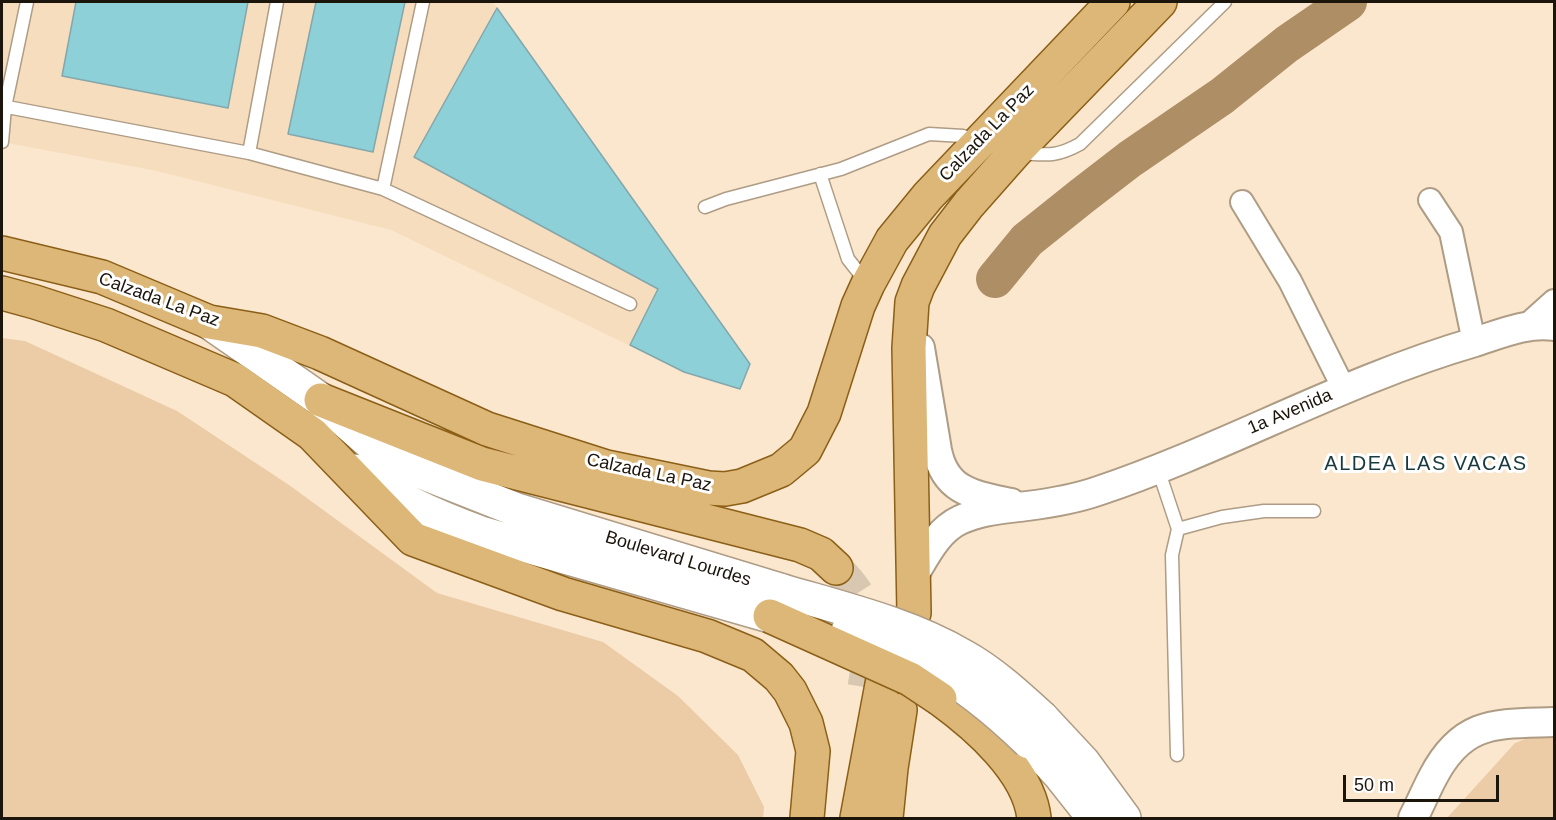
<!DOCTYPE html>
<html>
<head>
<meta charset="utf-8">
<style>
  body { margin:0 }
  #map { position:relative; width:1556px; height:820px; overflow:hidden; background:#fbe7ce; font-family:Arial,sans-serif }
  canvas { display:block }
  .frame { position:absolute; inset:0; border:3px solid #1b150c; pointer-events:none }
  .scale { position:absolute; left:1343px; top:775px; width:156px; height:27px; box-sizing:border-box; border:3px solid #1b150c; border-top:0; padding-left:8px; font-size:18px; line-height:21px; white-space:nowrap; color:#1b150c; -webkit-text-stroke:4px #fff; paint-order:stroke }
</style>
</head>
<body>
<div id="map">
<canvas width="1556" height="820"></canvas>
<div class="frame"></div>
<div class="scale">50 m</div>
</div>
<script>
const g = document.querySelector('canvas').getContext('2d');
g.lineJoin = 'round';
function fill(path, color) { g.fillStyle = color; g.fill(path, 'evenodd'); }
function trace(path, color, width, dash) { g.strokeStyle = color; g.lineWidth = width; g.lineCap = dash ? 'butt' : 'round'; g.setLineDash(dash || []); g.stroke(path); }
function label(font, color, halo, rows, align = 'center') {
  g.font = font + ' Arial,sans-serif'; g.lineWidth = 6; g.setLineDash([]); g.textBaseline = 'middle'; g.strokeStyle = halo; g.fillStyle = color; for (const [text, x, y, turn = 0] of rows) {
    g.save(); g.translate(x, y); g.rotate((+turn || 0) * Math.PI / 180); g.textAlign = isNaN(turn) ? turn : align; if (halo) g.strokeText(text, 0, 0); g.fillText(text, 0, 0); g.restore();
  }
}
const built = new Path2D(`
  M 2,2 L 493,2 L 750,364 L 740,389 L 684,372 L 391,230 L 157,171 L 2,142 Z`);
const green = new Path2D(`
  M 2,338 L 25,341 L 177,411 L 289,485 L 437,593 L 603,642 L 678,696 L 738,755 L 764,807 L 763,818 L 2,818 Z
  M 1554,728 L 1554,818 L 1447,818 L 1515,743 Z`);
const river = new Path2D(`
  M 995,279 L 1027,240 L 1082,196 L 1130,159 L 1222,96 L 1287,44 L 1348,2`);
const building = new Path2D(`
  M 76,2 L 248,2 L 228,108 L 62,76 Z
  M 316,2 L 405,2 L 373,152 L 288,134 Z
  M 497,8 L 750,364 L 740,389 L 684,372 L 630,345 L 658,289 L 414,157 Z`);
const primaryTunnel = new Path2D(`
  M 836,568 C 877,608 873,635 864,687`);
const service = new Path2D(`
  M 2,106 L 249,153 L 383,189 L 630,304
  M 2,142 L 5,107 L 27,2
  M 249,153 L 277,2
  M 1022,153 C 1048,155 1056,157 1080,144 L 1225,2
  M 820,174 L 848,259 L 867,283
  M 383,189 L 423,2
  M 705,207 L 726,199 L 841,169 L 929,134 L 963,136 L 978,141
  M 1158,469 L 1178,529
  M 1177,755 L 1172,555 L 1178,529 L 1222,517 L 1264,511 L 1314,511`);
const minor = new Path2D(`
  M 1430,200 L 1451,232 L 1474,342
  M 1242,202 L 1290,281 L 1344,389
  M 1525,327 L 1554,301`);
const tertiary = new Path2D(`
  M 920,348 L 937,450 C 945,492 974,495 1011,503
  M 914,575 C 926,555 938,530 960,520 C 981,510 1004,509 1027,506 C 1051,503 1075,499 1098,491 C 1226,448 1344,380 1475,342 C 1500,334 1528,322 1554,326
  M 1413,818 C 1420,805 1426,790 1433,777 C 1463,719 1498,724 1554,722`);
const secondary = new Path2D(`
  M 209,322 L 321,400 L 380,451 L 421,472 L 517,510 L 783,591
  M 355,471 C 393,498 437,517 481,533 L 770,616 L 798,621
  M 1042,718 L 1083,762 L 1124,818
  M 1029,742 L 1060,775 L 1094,818`);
const primary = new Path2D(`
  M 2,253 L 102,277 L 209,322 L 262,331 L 320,353 L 487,429 L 606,467 L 708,488 L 725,489 L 742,486 L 781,470 L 805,450 L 824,413 L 858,306 L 868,284 L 892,240 L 928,196 L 1113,2
  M 2,293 L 35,302 L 106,325 L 235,380 L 312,434 L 413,539 L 563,594 L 707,636 L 753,655 L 779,677 L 790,691 L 806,723 L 813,751 L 807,818
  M 321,400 L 482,464 L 800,545 L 821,554 L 836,568
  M 914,613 L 909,348 L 912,302 L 918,286 L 945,235 L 969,204 L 1015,152 L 1160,2
  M 940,699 C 977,726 1029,771 1034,818
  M 857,818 L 883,679
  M 886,818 L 891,768 L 900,710`);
const secondaryBridge = new Path2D(`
  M 783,591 C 844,609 908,624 963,656 C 992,672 1018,696 1042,718
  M 848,631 C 876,642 904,652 930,666 C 966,685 999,713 1029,742`);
const primaryBridge = new Path2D(`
  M 770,616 L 910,679 L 940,699`);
const streetNames = [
  ["Calzada La Paz",987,133,-46],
  ["Calzada La Paz",159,300,20],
  ["1a Avenida",1290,412,-23],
  ["Calzada La Paz",649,473,12],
  ["Boulevard Lourdes",678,559,17]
];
const neighbourhoodNames = [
  ["ALDEA LAS VACAS",1426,464]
];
fill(built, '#f6ddbe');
fill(green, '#ebcca6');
trace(river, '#ae8e65', 38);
fill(building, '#8dd0d8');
trace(building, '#84a7ab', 1.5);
trace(primaryTunnel, '#d9c8b1', 33, [33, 16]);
trace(service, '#ae9c85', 15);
trace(minor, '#ae9c85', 26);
trace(tertiary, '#ae9c85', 32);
trace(secondary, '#ae9c85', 36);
trace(primary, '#8b5f17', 36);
trace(service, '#fff', 12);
trace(minor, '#fff', 22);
trace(tertiary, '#fff', 28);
trace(secondary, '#fff', 33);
trace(primary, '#ddb777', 33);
trace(secondaryBridge, '#ae9c85', 36, []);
trace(primaryBridge, '#8b5f17', 36, []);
trace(secondaryBridge, '#fff', 33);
trace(primaryBridge, '#ddb777', 33);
label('18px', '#1b150c', '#fff', streetNames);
g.letterSpacing = '1.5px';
label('20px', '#183a3e', '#fff', neighbourhoodNames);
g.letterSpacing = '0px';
</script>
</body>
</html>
